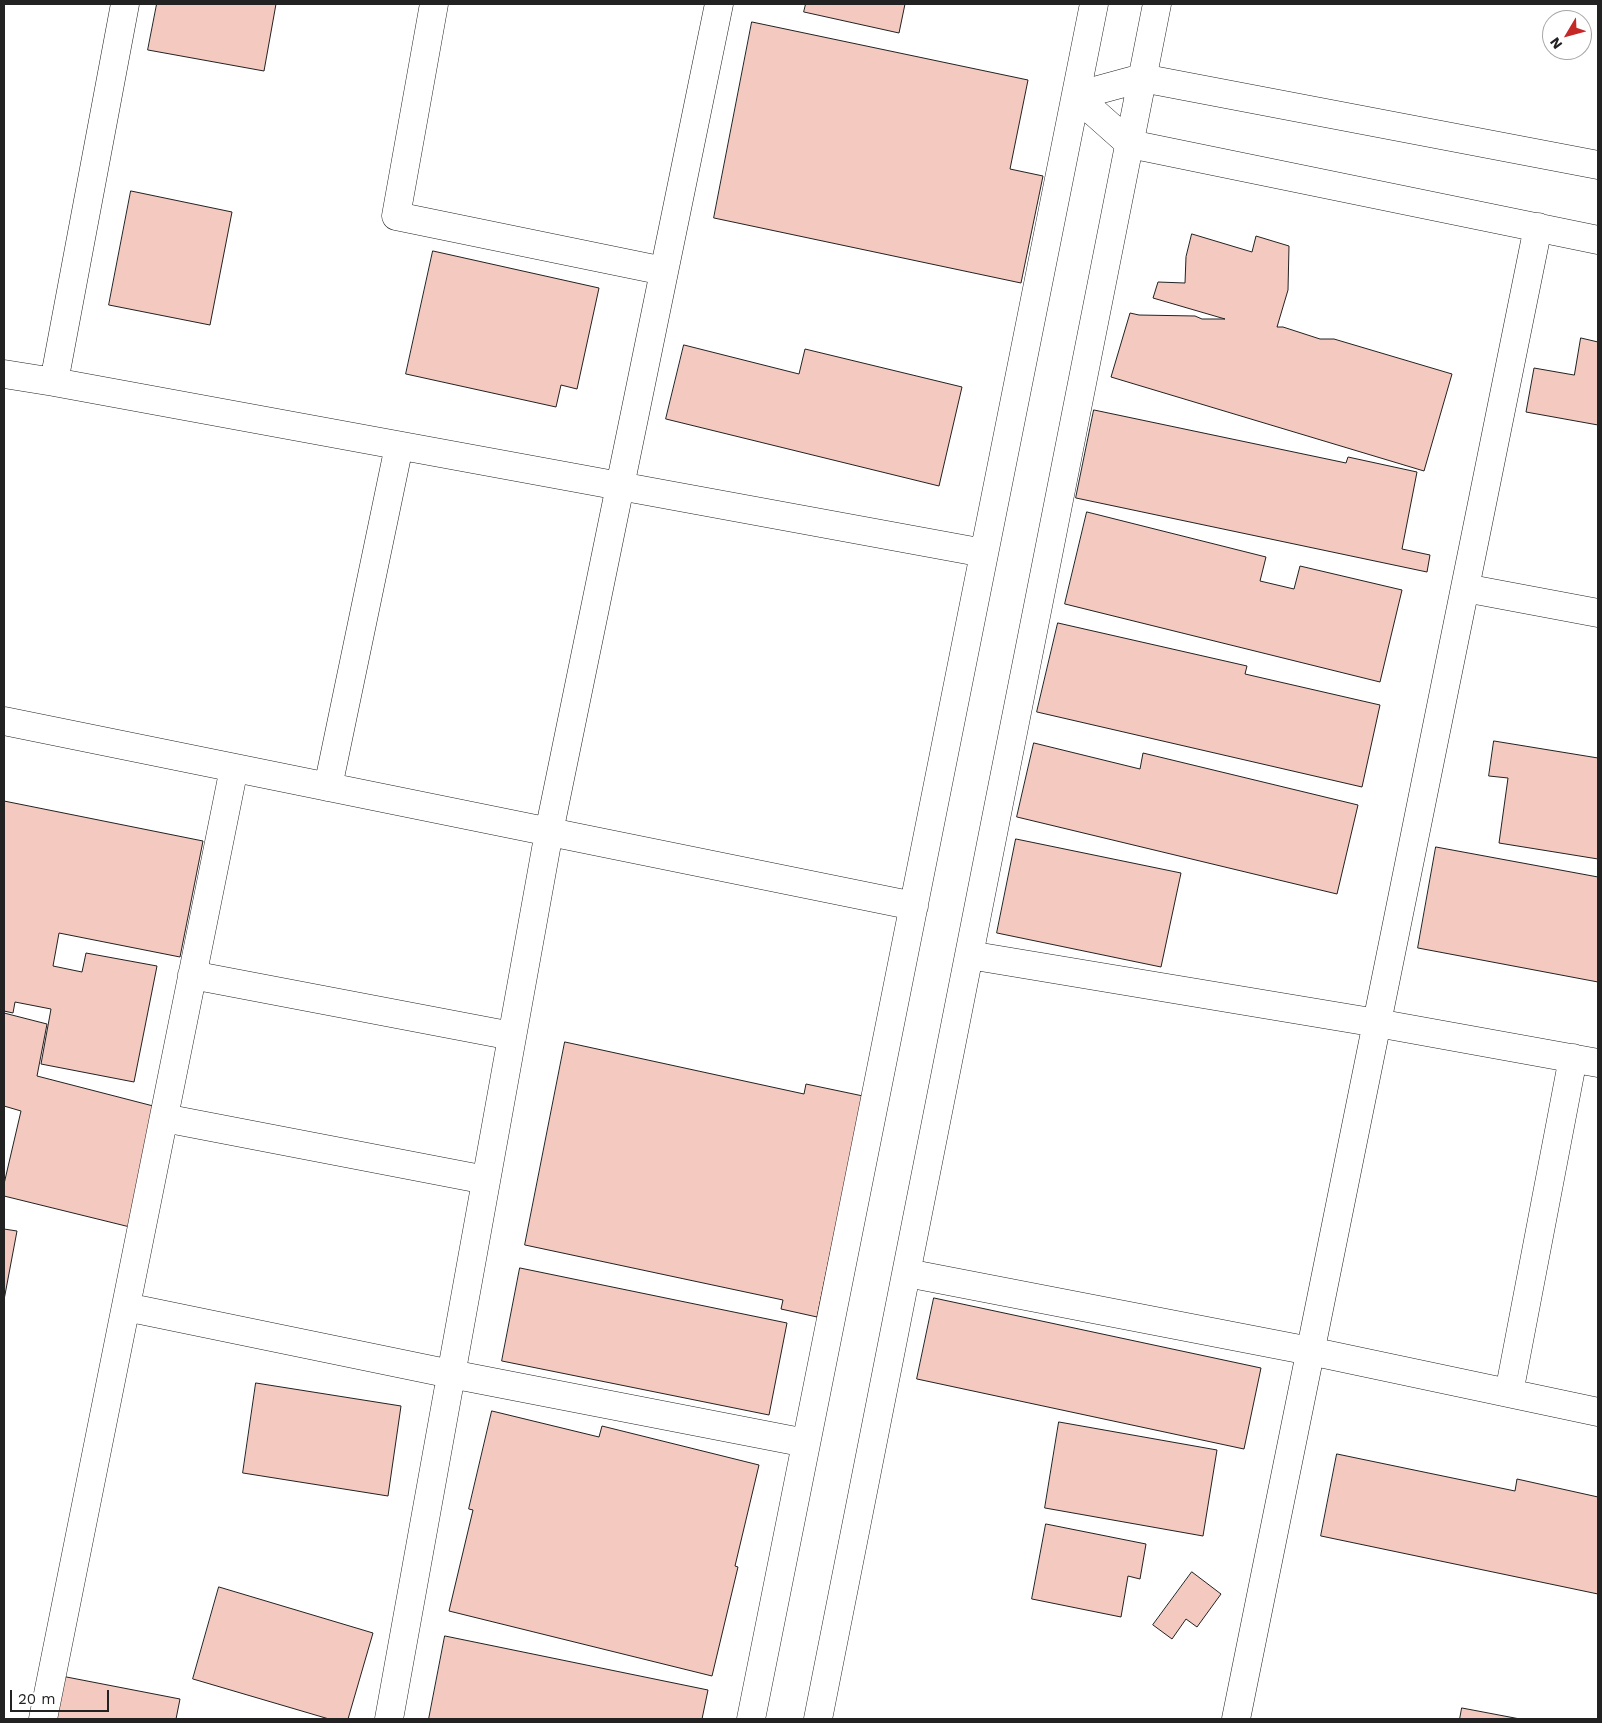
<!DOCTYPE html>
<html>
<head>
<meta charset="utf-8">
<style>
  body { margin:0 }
  #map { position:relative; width:1602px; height:1723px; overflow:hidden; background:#fff; font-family:"Work Sans",sans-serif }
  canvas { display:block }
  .frame { position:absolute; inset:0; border:5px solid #222; pointer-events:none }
  .north { position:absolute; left:1542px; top:10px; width:50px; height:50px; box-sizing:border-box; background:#fff; border:1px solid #a7a7a7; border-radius:50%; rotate:233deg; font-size:14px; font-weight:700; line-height:20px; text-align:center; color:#222 }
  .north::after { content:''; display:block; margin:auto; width:18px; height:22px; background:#c62828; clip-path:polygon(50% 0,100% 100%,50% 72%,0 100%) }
  .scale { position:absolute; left:10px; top:1690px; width:99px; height:22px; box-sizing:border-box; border:2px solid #222; border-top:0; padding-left:6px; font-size:15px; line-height:18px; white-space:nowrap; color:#222; -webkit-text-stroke:4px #fff; paint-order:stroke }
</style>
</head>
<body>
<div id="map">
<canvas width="1602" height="1723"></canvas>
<div class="frame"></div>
<div class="north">N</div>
<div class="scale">20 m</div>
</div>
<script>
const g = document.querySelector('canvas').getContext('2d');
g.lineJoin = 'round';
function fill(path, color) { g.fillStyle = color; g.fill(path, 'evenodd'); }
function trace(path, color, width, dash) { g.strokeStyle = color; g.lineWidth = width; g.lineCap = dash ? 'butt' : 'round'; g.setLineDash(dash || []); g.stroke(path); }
const building = new Path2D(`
  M 157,4 L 276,4 L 264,71 L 148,50 Z
  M 806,4 L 905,4 L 899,33 L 804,12 Z
  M 752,22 L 1028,80 L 1010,169 L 1043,176 L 1021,283 L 714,218 Z
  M 131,191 L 232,212 L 210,325 L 109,305 Z
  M 1192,234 L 1252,252 L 1256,236 L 1289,246 L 1288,290 L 1277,327 L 1283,327 L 1320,339 L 1334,339 L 1452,374 L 1424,471 L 1111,377 L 1130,313 L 1139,315 L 1195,316 L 1202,319 L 1225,319 L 1153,298 L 1158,282 L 1185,283 L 1186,257 Z
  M 433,251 L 599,288 L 577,389 L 561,385 L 556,407 L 406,374 Z
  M 1581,338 L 1598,342 L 1598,425 L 1526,412 L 1534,368 L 1574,375 Z
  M 684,345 L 799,374 L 805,349 L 962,387 L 939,486 L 666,419 Z
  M 1094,410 L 1346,463 L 1348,457 L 1417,472 L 1402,549 L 1430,555 L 1427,572 L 1076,498 Z
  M 1087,512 L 1266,557 L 1260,581 L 1294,589 L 1300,566 L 1402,590 L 1380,682 L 1065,604 Z
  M 1058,623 L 1247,666 L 1245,674 L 1380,705 L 1362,787 L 1037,712 Z
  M 1494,741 L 1598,758 L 1598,859 L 1499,843 L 1508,778 L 1489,776 Z
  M 1034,743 L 1140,769 L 1143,753 L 1358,805 L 1337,894 L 1017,817 Z
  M 4,801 L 203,841 L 180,957 L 59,933 L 53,966 L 82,972 L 86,953 L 157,966 L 134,1082 L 41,1064 L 51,1009 L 15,1002 L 13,1013 L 4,1011 Z
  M 1016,839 L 1181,873 L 1161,967 L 997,933 Z
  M 1436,847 L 1598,877 L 1598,982 L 1418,948 Z
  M 4,1013 L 47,1024 L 37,1076 L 161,1108 L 134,1228 L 4,1196 L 4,1184 L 21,1111 L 4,1106 Z
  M 565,1042 L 804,1094 L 806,1084 L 863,1096 L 817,1317 L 781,1309 L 783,1300 L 525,1245 Z
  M 4,1229 L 17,1231 L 4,1300 Z
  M 520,1268 L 787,1323 L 769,1415 L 502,1361 Z
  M 934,1298 L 1261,1368 L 1244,1449 L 917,1379 Z
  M 256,1383 L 401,1406 L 388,1496 L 243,1473 Z
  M 492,1411 L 599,1437 L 602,1426 L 759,1465 L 735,1566 L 738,1567 L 712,1676 L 449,1611 L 473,1510 L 469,1509 Z
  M 1059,1422 L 1217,1450 L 1203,1536 L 1045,1508 Z
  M 1337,1454 L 1515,1491 L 1517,1479 L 1598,1497 L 1598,1594 L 1321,1536 Z
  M 1046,1524 L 1146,1544 L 1140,1579 L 1128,1576 L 1121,1617 L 1032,1599 Z
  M 1192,1572 L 1221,1594 L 1197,1627 L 1186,1619 L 1172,1639 L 1153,1625 Z
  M 219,1587 L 373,1633 L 348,1719 L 329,1719 L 193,1679 Z
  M 445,1636 L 708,1690 L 702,1719 L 429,1719 Z
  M 51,1674 L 180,1699 L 176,1719 L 43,1719 Z
  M 1462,1708 L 1520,1719 L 1460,1719 Z`);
const street = new Path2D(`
  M 434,4 L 396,216 L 664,271
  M 1598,165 L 1142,78 L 1076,96 L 1130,144 L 1598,240
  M 4,374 L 54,382 L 984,553
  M 54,382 L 125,4
  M 1465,588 L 1598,613
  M 4,721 L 914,906
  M 328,787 L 399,446
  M 969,955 L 1377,1023 L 1598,1063
  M 192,975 L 512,1036
  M 164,1118 L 486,1180
  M 907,1273 L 1310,1351 L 1598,1412
  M 126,1307 L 451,1374 L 806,1443
  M 1509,1393 L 1573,1058
  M 43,1719 L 234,768
  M 389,1719 L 549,832 L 719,4
  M 751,1719 L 1094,4
  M 818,1719 L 1157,4
  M 1236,1719 L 1538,227`);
fill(building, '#f3c9c0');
trace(building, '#222', 1);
trace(street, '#222', 29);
trace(street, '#fff', 28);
</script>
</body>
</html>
